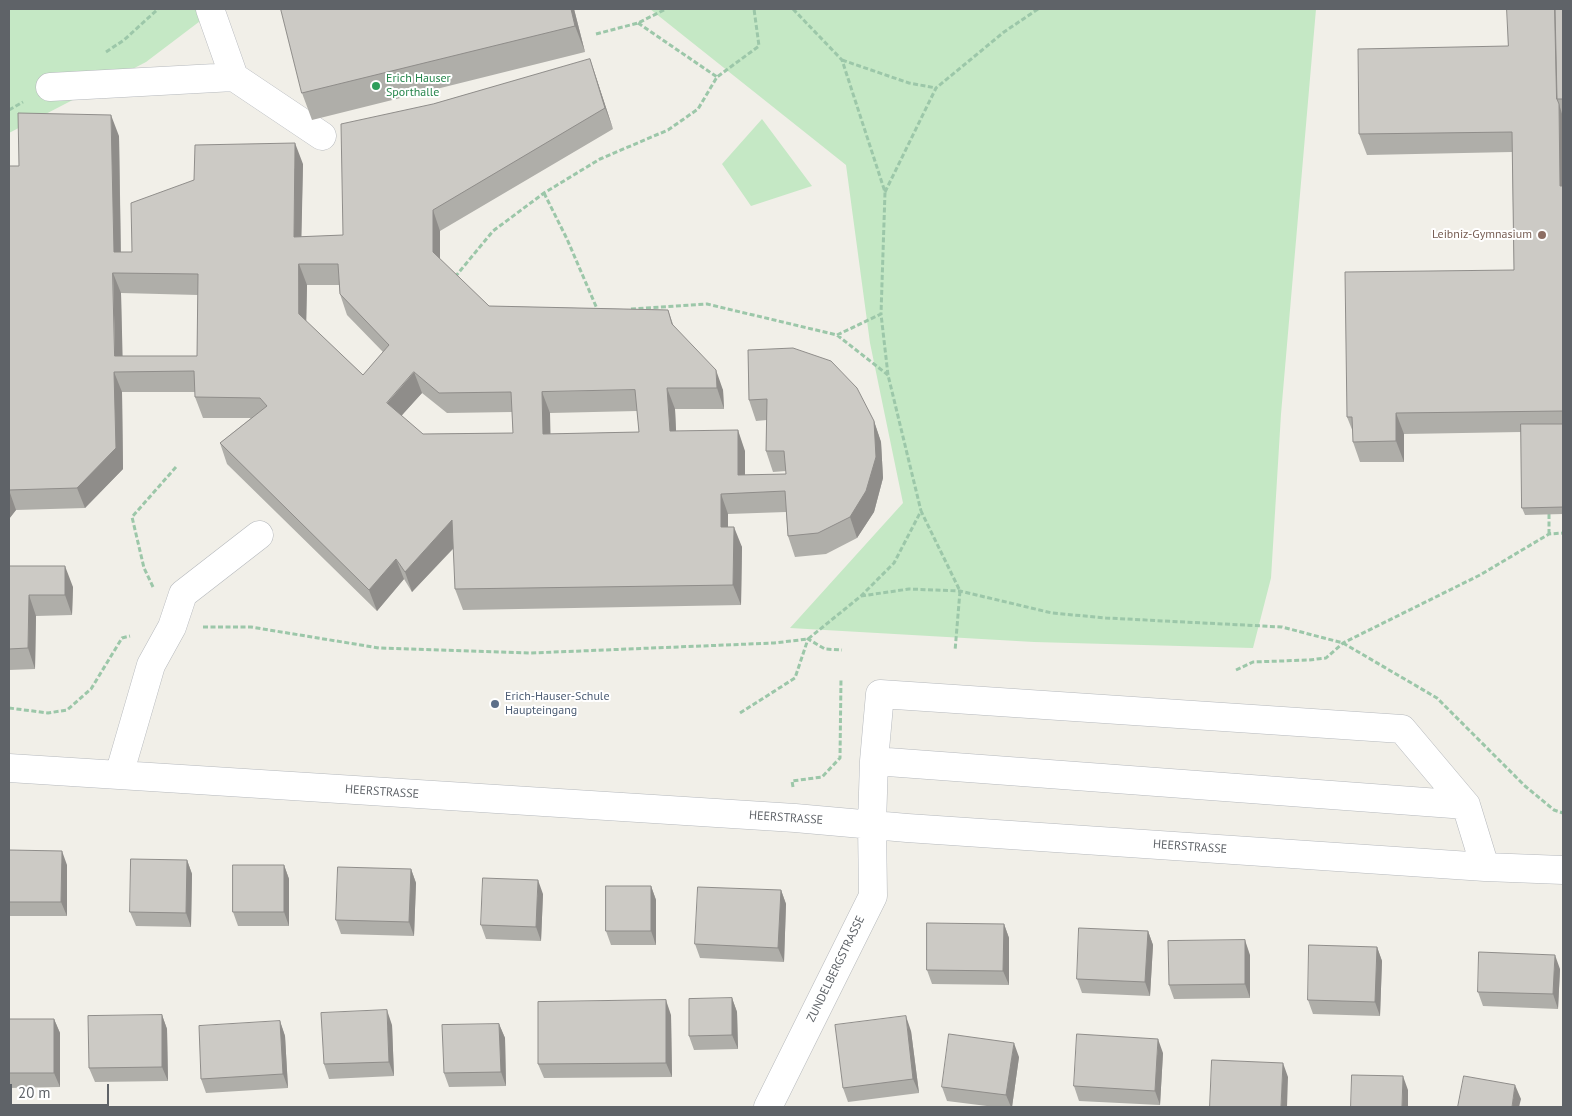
<!DOCTYPE html>
<html>
<head>
<meta charset="utf-8">
<style>
  body { margin:0 }
  #map { position:relative; width:1572px; height:1116px; overflow:hidden; background:#f1efe8; font-family:"PT Sans",sans-serif }
  canvas { display:block }
  .frame { position:absolute; inset:0; border:10px solid #5f6368; pointer-events:none }
  .scale { position:absolute; left:10px; top:1084px; width:99px; height:22px; box-sizing:border-box; border:2px solid #5f6368; border-top:0; padding-left:6px; font-size:15px; line-height:18px; white-space:nowrap; color:#5f6368; -webkit-text-stroke:4px #fff; paint-order:stroke }
</style>
</head>
<body>
<div id="map">
<canvas width="1572" height="1116"></canvas>
<div class="frame"></div>
<div class="scale">20 m</div>
</div>
<script>
const g = document.querySelector('canvas').getContext('2d');
g.lineJoin = 'round';
function fill(path, color) { g.fillStyle = color; g.fill(path, 'evenodd'); }
function trace(path, color, width, dash) { g.strokeStyle = color; g.lineWidth = width; g.lineCap = dash ? 'butt' : 'round'; g.setLineDash(dash || []); g.stroke(path); }
function label(font, color, halo, rows, align = 'center') {
  g.font = font + ' "PT Sans",sans-serif'; g.lineWidth = 4; g.setLineDash([]); g.textBaseline = 'middle'; g.strokeStyle = halo; g.fillStyle = color; for (const [text, x, y, turn = 0] of rows) {
    g.save(); g.translate(x, y); g.rotate((+turn || 0) * Math.PI / 180); g.textAlign = isNaN(turn) ? turn : align; if (halo) g.strokeText(text, 0, 0); g.fillText(text, 0, 0); g.restore();
  }
}
const green = new Path2D(`
  M 9,9 L 216,9 L 146,62 L 9,133 Z
  M 650,9 L 1316,9 L 1281,414 L 1271,578 L 1253,648 L 1034,642 L 790,628 L 903,503 L 870,343 L 846,165 Z
  M 762,119 L 812,186 L 751,206 L 722,164 Z`);
const path = new Path2D(`
  M 793,9 L 842,60 L 885,192 L 881,314
  M 638,23 L 717,77
  M 596,34 L 638,23 L 666,9
  M 106,52 L 124,40 L 158,9
  M 842,60 L 909,83 L 936,88
  M 9,110 L 23,102
  M 885,192 L 936,88 L 1004,32 L 1038,9
  M 544,193 L 567,239 L 598,311
  M 455,277 L 493,231 L 544,193 L 600,159 L 668,130 L 698,109 L 717,77 L 759,46 L 754,9
  M 631,309 L 707,304 L 837,335 L 888,375
  M 837,335 L 881,314 L 888,375 L 921,511
  M 1549,534 L 1549,512
  M 153,587 L 144,568 L 132,517 L 176,467
  M 861,596 L 909,589 L 960,591 L 1052,613 L 1106,618 L 1282,627 L 1343,643 L 1437,698 L 1525,786 L 1554,810 L 1563,813
  M 203,627 L 251,627 L 379,648 L 531,653 L 774,643 L 808,639 L 861,596 L 894,563 L 921,511 L 960,591 L 955,651
  M 1236,670 L 1253,662 L 1309,660 L 1326,658 L 1343,643 L 1480,575 L 1549,534 L 1563,533
  M 9,708 L 48,713 L 67,710 L 91,689 L 122,638 L 130,636
  M 740,713 L 795,678 L 808,639 L 825,649 L 842,650
  M 793,787 L 792,781 L 822,777 L 840,758 L 841,678`);
const minor = new Path2D(`
  M 234,77 L 322,136
  M 50,87 L 234,77 L 210,9
  M 874,761 L 1466,805
  M 9,768 L 795,818 L 907,828 L 1485,867 L 1563,870
  M 119,775 L 151,665 L 172,627 L 183,594 L 259,535
  M 768,1107 L 873,896 L 872,824 L 874,761 L 880,694 L 1402,729 L 1466,805 L 1485,867`);
const wall = new Path2D(`
  M 281,9 L 574,9 L 585,52 L 312,120 L 302,93 Z
  M 1563,9 L 1563,514 L 1525,515 L 1522,508 L 1521,432 L 1404,434 L 1404,462 L 1360,462 L 1353,442 L 1353,432 L 1347,417 L 1514,270 L 1512,152 L 1367,155 L 1359,134 L 1508,46 Z
  M 590,59 L 613,129 L 440,231 L 440,259 L 489,306 L 668,310 L 674,327 L 723,390 L 724,409 L 675,409 L 676,431 L 745,451 L 745,475 L 786,474 L 786,471 L 773,472 L 766,451 L 767,420 L 756,421 L 749,400 L 748,350 L 874,421 L 881,442 L 883,478 L 874,512 L 857,538 L 826,554 L 795,557 L 788,536 L 786,512 L 728,514 L 728,527 L 742,547 L 741,605 L 463,610 L 455,589 L 454,548 L 412,592 L 404,579 L 377,611 L 227,464 L 220,443 L 251,418 L 203,418 L 195,397 L 195,392 L 122,392 L 123,469 L 85,508 L 16,510 L 9,519 L 9,166 L 19,166 L 119,136 L 121,252 L 132,252 L 303,164 L 301,237 L 343,235 L 433,104 ZM 307,285 L 339,285 L 340,294 L 347,315 L 383,352 L 363,375 L 306,321 ZM 121,293 L 198,295 L 197,356 L 122,356 ZM 422,393 L 447,413 L 512,412 L 513,433 L 423,434 L 401,416 ZM 637,411 L 639,432 L 550,434 L 550,413 Z
  M 9,566 L 73,587 L 72,615 L 36,616 L 35,669 L 9,670 Z
  M 9,850 L 67,865 L 67,916 L 9,916 Z
  M 187,860 L 192,874 L 191,927 L 136,926 L 130,912 Z
  M 284,865 L 289,879 L 289,926 L 238,926 L 233,912 Z
  M 411,869 L 416,883 L 414,936 L 341,934 L 336,920 Z
  M 651,886 L 656,900 L 656,945 L 611,945 L 606,931 Z
  M 781,890 L 786,904 L 784,962 L 700,958 L 695,944 Z
  M 543,894 L 541,941 L 486,939 L 481,925 Z
  M 1004,924 L 1009,938 L 1009,985 L 932,984 L 927,970 Z
  M 1148,931 L 1153,945 L 1150,996 L 1082,993 L 1077,979 Z
  M 1377,947 L 1382,961 L 1380,1016 L 1313,1014 L 1308,1000 Z
  M 1250,955 L 1250,998 L 1174,999 L 1169,985 Z
  M 1560,969 L 1558,1009 L 1483,1006 L 1478,992 Z
  M 732,998 L 737,1012 L 738,1049 L 694,1050 L 689,1036 Z
  M 162,1015 L 167,1029 L 168,1081 L 95,1082 L 89,1068 Z
  M 671,1015 L 672,1077 L 544,1078 L 538,1064 Z
  M 9,1019 L 54,1019 L 60,1033 L 60,1087 L 9,1088 Z
  M 280,1021 L 285,1036 L 288,1088 L 206,1093 L 201,1079 Z
  M 499,1024 L 505,1038 L 506,1086 L 449,1087 L 444,1073 Z
  M 392,1025 L 394,1076 L 329,1079 L 324,1064 Z
  M 911,1031 L 919,1093 L 848,1102 L 843,1088 Z
  M 1163,1053 L 1160,1105 L 1079,1101 L 1074,1086 Z
  M 1019,1057 L 1012,1107 L 995,1107 L 947,1101 L 942,1087 Z`);
const shadedWall = new Path2D(`
  M 571,9 L 574,9 L 585,52 L 575,26 Z
  M 590,59 L 597,80 L 613,129 L 605,108 Z
  M 1559,104 L 1563,117 L 1563,194 L 1560,186 Z
  M 111,115 L 119,136 L 121,272 L 114,252 Z
  M 295,143 L 303,164 L 301,258 L 294,237 Z
  M 433,210 L 440,231 L 440,273 L 433,252 Z
  M 299,264 L 307,285 L 306,335 L 299,314 Z
  M 113,273 L 121,293 L 123,372 L 115,356 Z
  M 716,370 L 723,390 L 724,409 L 717,388 Z
  M 114,372 L 122,392 L 123,469 L 85,508 L 77,488 Z
  M 414,372 L 422,393 L 394,424 L 387,403 Z
  M 667,388 L 675,409 L 677,452 L 670,431 Z
  M 542,392 L 550,413 L 551,455 L 543,434 Z
  M 1396,413 L 1404,434 L 1404,462 L 1396,441 Z
  M 874,421 L 881,442 L 883,478 L 874,512 L 857,538 L 850,517 Z
  M 738,430 L 745,451 L 745,493 L 738,475 Z
  M 9,490 L 16,510 L 9,519 Z
  M 721,494 L 728,514 L 728,547 L 721,527 Z
  M 452,520 L 460,541 L 412,592 L 405,572 Z
  M 734,527 L 742,547 L 741,605 L 733,585 Z
  M 396,559 L 404,579 L 377,611 L 369,590 Z
  M 65,566 L 73,587 L 72,615 L 65,595 Z
  M 29,595 L 36,616 L 35,669 L 28,648 Z
  M 62,851 L 67,865 L 67,916 L 61,902 Z
  M 187,860 L 192,874 L 191,927 L 186,913 Z
  M 284,865 L 289,879 L 289,926 L 284,912 Z
  M 411,869 L 416,883 L 414,936 L 409,922 Z
  M 538,880 L 543,894 L 541,941 L 536,927 Z
  M 651,886 L 656,900 L 656,945 L 651,931 Z
  M 781,890 L 786,904 L 784,962 L 778,948 Z
  M 1004,924 L 1009,938 L 1009,985 L 1003,971 Z
  M 1148,931 L 1153,945 L 1150,996 L 1145,982 Z
  M 1245,940 L 1250,955 L 1250,998 L 1245,984 Z
  M 1377,947 L 1382,961 L 1380,1016 L 1375,1002 Z
  M 1555,955 L 1560,969 L 1558,1009 L 1553,994 Z
  M 732,998 L 737,1012 L 738,1049 L 732,1035 Z
  M 666,1000 L 671,1015 L 672,1077 L 666,1063 Z
  M 387,1010 L 392,1025 L 394,1076 L 389,1062 Z
  M 162,1015 L 167,1029 L 168,1081 L 162,1067 Z
  M 906,1016 L 911,1031 L 919,1093 L 913,1079 Z
  M 54,1019 L 60,1033 L 60,1087 L 54,1073 Z
  M 280,1021 L 285,1036 L 288,1088 L 283,1074 Z
  M 499,1024 L 505,1038 L 506,1086 L 501,1072 Z
  M 1158,1039 L 1163,1053 L 1160,1105 L 1155,1091 Z
  M 1014,1043 L 1019,1057 L 1012,1107 L 1011,1107 L 1006,1095 Z
  M 1283,1063 L 1288,1077 L 1287,1107 L 1281,1107 Z
  M 1403,1076 L 1408,1090 L 1408,1107 L 1402,1107 Z
  M 1515,1085 L 1521,1099 L 1519,1107 L 1512,1107 Z`);
const building = new Path2D(`
  M 281,9 L 571,9 L 575,26 L 302,93 Z
  M 1507,9 L 1555,9 L 1557,99 L 1559,104 L 1560,186 L 1563,186 L 1563,411 L 1396,413 L 1396,441 L 1353,442 L 1352,417 L 1347,417 L 1345,272 L 1514,270 L 1512,132 L 1359,134 L 1358,49 L 1508,46 Z
  M 1555,9 L 1563,9 L 1563,99 L 1557,99 Z
  M 590,59 L 605,108 L 433,210 L 433,252 L 489,306 L 668,310 L 672,324 L 716,370 L 717,388 L 667,388 L 670,431 L 738,430 L 738,475 L 786,474 L 784,451 L 766,451 L 767,399 L 749,400 L 748,350 L 793,348 L 831,361 L 857,388 L 874,421 L 876,457 L 866,491 L 850,517 L 818,533 L 788,536 L 785,491 L 721,494 L 721,527 L 734,527 L 733,585 L 455,589 L 452,520 L 405,572 L 396,559 L 369,590 L 220,443 L 267,406 L 260,398 L 195,397 L 194,371 L 114,372 L 116,448 L 77,488 L 9,490 L 9,166 L 19,166 L 18,113 L 111,115 L 114,252 L 132,252 L 131,203 L 194,180 L 195,145 L 295,143 L 294,237 L 343,235 L 341,124 L 433,104 ZM 299,264 L 338,264 L 340,294 L 389,345 L 363,375 L 299,314 ZM 113,273 L 198,274 L 197,356 L 115,356 ZM 414,372 L 439,393 L 511,392 L 513,433 L 423,434 L 387,403 ZM 635,390 L 639,432 L 543,434 L 542,392 Z
  M 1521,424 L 1563,424 L 1563,507 L 1522,508 Z
  M 9,566 L 65,566 L 65,595 L 29,595 L 28,648 L 9,649 Z
  M 9,850 L 62,851 L 61,902 L 9,902 Z
  M 131,859 L 187,860 L 186,913 L 130,912 Z
  M 233,865 L 284,865 L 284,912 L 233,912 Z
  M 338,867 L 411,869 L 409,922 L 336,920 Z
  M 483,878 L 538,880 L 536,927 L 481,925 Z
  M 606,886 L 651,886 L 651,931 L 606,931 Z
  M 698,887 L 781,890 L 778,948 L 695,944 Z
  M 927,923 L 1004,924 L 1003,971 L 927,970 Z
  M 1079,928 L 1148,931 L 1145,982 L 1077,979 Z
  M 1245,940 L 1245,984 L 1169,985 L 1168,941 Z
  M 1309,945 L 1377,947 L 1375,1002 L 1308,1000 Z
  M 1479,952 L 1555,955 L 1553,994 L 1478,992 Z
  M 732,998 L 732,1035 L 689,1036 L 689,999 Z
  M 666,1000 L 666,1063 L 538,1064 L 538,1002 Z
  M 387,1010 L 389,1062 L 324,1064 L 321,1013 Z
  M 162,1015 L 162,1067 L 89,1068 L 88,1016 Z
  M 906,1016 L 913,1079 L 843,1088 L 835,1025 Z
  M 9,1019 L 54,1019 L 54,1073 L 9,1073 Z
  M 280,1021 L 283,1074 L 201,1079 L 199,1026 Z
  M 499,1024 L 501,1072 L 444,1073 L 442,1025 Z
  M 949,1034 L 1014,1043 L 1006,1095 L 942,1087 Z
  M 1077,1034 L 1158,1039 L 1155,1091 L 1074,1086 Z
  M 1212,1060 L 1283,1063 L 1281,1107 L 1210,1107 Z
  M 1352,1075 L 1403,1076 L 1402,1107 L 1351,1107 Z
  M 1464,1076 L 1515,1085 L 1512,1107 L 1458,1107 Z`);
const markers = [
  [376,86,5,"#2e9e5b"],
  [1542,235,5,"#8d6e63"],
  [495,704,5,"#5c6f8a"]
];
const leisureNames = [
  ["Erich Hauser",386,79],
  ["Sporthalle",386,93]
];
const educationNames = [
  ["Leibniz-Gymnasium",1532,235]
];
const serviceNames = [
  ["Erich-Hauser-Schule",505,697],
  ["Haupteingang",505,711]
];
const streetNames = [
  ["HEERSTRASSE",382,792,4],
  ["HEERSTRASSE",786,818,4],
  ["HEERSTRASSE",1190,847,4],
  ["ZUNDELBERGSTRASSE",836,969,-64]
];
fill(green, '#c5e8c5');
trace(minor, '#b5b8bc', 29);
trace(path, '#9cc7a9', 3, [5, 2.5]);
trace(minor, '#fff', 28);
fill(wall, '#afaea9');
fill(shadedWall, '#8f8d8a');
fill(building, '#cccac5');
trace(building, '#8f8d8a', 1);
for (const [x, y, r, color] of markers) { const dot = new Path2D(); dot.arc(x, y, r, 0, 2 * Math.PI); g.fillStyle = color; g.fill(dot); trace(dot, '#fff', 2); }
label('12px', '#27864d', '#fff', leisureNames, 'left');
label('12px', '#785e54', '#fff', educationNames, 'right');
label('12px', '#4e5e75', '#fff', serviceNames, 'left');
label('12px', '#5f6368', '#fff', streetNames);
</script>
</body>
</html>
